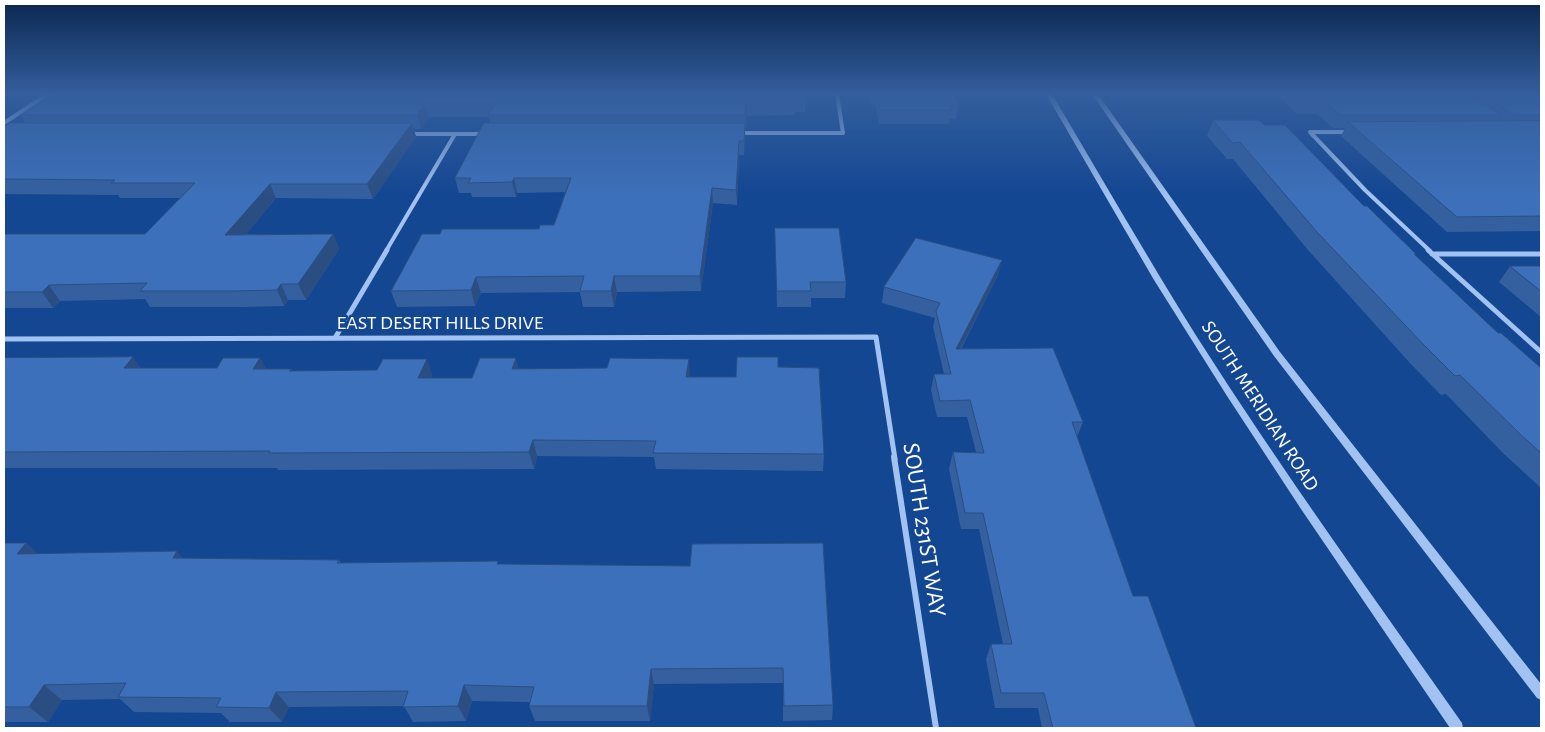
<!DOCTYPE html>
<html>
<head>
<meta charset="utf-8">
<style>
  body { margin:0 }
  #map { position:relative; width:1545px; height:732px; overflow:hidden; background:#144792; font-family:"Alegreya Sans",sans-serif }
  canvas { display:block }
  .frame { position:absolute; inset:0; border:5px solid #fff; pointer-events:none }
</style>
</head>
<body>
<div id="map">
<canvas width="1545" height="732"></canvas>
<div class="frame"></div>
</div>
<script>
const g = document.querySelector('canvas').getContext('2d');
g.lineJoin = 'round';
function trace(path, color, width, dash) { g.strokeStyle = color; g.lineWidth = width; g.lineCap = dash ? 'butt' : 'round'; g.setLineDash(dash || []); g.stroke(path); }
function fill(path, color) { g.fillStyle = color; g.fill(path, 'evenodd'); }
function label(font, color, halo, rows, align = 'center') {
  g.font = font + ' "Alegreya Sans",sans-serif'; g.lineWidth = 5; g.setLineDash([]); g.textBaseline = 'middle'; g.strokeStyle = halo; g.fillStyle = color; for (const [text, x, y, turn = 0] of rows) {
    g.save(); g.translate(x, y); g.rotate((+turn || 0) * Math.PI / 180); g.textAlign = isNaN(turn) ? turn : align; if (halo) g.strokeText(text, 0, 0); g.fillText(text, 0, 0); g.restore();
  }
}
const minorFar2 = new Path2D(`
  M 4,123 L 48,94
  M 1310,132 L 1365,190 L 1430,251
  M 1310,132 L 1348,132
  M 739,133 L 843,133 L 837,94
  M 409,134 L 483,134
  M 386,251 L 455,134`);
const minorFar1 = new Path2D(`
  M 1428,250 L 1541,352
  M 1432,254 L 1541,254
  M 335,338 L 387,250
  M 4,339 L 876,337 L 895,459`);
const minor = new Path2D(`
  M 894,457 L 936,728`);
const tertiary = new Path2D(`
  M 1046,94 L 1052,94 C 1100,175 1147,257 1197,337 C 1281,469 1372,595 1462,723 L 1463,728 L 1450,728 L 1301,509 L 1227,396 L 1154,280 Z
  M 1092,94 L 1098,94 L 1280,352 L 1541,684 L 1541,700 L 1537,698 L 1274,356 Z`);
const wall = new Path2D(`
  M 53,94 L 805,98 L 805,112 L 795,112 L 795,115 L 747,116 L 746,129 L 745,129 L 744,155 L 739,155 L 737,205 L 713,203 L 701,291 L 617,292 L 614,307 L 583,307 L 580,292 L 481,293 L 475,306 L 397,307 L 391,291 L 440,234 L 539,229 L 554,225 L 565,192 L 517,193 L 516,197 L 472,197 L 471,193 L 459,193 L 455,178 L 490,123 L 489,117 L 429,117 L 421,129 L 414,129 L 416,137 L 373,199 L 276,198 L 246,234 L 333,234 L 339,249 L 306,300 L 288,300 L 284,306 L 242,307 L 150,307 L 145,299 L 60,301 L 53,308 L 4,308 L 4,234 L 145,234 L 180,198 L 120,198 L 118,195 L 4,194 L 4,127 L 25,123 L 21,115 Z
  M 868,94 L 954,94 L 958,105 L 956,119 L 950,119 L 949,124 L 879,124 L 875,103 L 870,103 Z
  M 1277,94 L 1541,94 L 1541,231 L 1447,232 L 1341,136 L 1345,128 L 1333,128 L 1317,114 L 1297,114 Z
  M 1213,120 L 1264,125 L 1364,206 L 1416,254 L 1415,255 L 1498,333 L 1541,368 L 1541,488 L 1503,453 L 1446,394 L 1441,395 L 1409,362 L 1308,250 L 1233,159 L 1227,159 L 1207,136 Z
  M 775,228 L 846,282 L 845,298 L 811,298 L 811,307 L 777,307 Z
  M 1510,266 L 1541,266 L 1541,317 L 1499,282 Z
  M 998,275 L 961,349 L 1083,422 L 1077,437 L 1133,596 L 1196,728 L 1042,728 L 1038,708 L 995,708 L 986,659 L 991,644 L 1003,644 L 979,529 L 961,529 L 949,469 L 953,452 L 976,452 L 967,417 L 937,417 L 931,390 L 934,374 L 944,374 L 933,327 L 935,318 L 882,303 L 884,287 Z
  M 4,358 L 140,368 L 217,368 L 260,358 L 266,369 L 291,369 L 292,371 L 432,375 L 431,378 L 472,378 L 519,369 L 690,375 L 690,377 L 736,377 L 778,367 L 824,454 L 823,471 L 656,469 L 654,457 L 537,456 L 534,469 L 278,470 L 277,468 L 4,468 Z
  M 4,543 L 26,543 L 37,554 L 182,558 L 339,560 L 341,563 L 690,566 L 833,705 L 832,720 L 783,721 L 783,683 L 654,684 L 650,721 L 535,721 L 529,706 L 530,702 L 472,701 L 466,721 L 413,722 L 404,706 L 289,707 L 282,722 L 230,722 L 221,713 L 134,712 L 120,699 L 62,700 L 48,722 L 4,722 Z`);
const shadedWall = new Path2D(`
  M 746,102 L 747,116 L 746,129 L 745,115 Z
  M 425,103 L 429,117 L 421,129 L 417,115 Z
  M 412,123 L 416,137 L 373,199 L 367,184 Z
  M 745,123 L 745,137 L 744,155 L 744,141 Z
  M 739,141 L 739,155 L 737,205 L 736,190 Z
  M 514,178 L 517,193 L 516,197 L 512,182 Z
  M 270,184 L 276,198 L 233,250 L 225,235 Z
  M 712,188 L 713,203 L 701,291 L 700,276 Z
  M 333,234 L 339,249 L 306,300 L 298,284 Z
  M 1002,260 L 998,275 L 952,365 L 956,349 Z
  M 614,276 L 617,292 L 614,307 L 611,291 Z
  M 476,277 L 481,293 L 475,306 L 471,290 Z
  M 281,284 L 288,300 L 284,306 L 277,290 Z
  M 49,285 L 60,301 L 53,308 L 42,292 Z
  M 133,357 L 144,373 L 124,368 Z
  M 260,358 L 269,374 L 253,369 Z
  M 516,358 L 520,374 L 512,369 Z
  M 427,359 L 432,375 L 424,395 L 418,378 Z
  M 689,359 L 690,375 L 688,394 L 686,377 Z
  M 533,440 L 537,456 L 534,469 L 529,452 Z
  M 26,543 L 42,559 L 17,554 Z
  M 177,551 L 190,568 L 173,558 Z
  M 651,669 L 654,684 L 650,721 L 647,706 Z
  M 44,685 L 62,700 L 48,722 L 29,707 Z
  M 464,685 L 472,701 L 466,721 L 458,706 Z
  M 276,692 L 289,707 L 282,722 L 269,708 Z`);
const building = new Path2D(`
  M 53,94 L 805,94 L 805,98 L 796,98 L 796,102 L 746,102 L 745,115 L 488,115 L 495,103 L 425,103 L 417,115 L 21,115 Z
  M 877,94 L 954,94 L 958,105 L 949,105 L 951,110 L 880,110 Z
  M 1296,94 L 1470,94 L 1501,115 L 1340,115 L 1323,100 L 1303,100 Z
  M 1483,94 L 1541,94 L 1541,115 L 1514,115 Z
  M 1213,120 L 1259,120 L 1264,125 L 1285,125 L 1364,206 L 1367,206 L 1416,254 L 1414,254 L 1498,333 L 1501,333 L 1541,368 L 1541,453 L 1520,434 L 1460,375 L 1455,376 L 1422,343 L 1317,232 L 1240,142 L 1233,143 Z
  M 1541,121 L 1541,216 L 1457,217 L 1348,122 Z
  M 10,123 L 412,123 L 367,184 L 270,184 L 225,235 L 333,234 L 298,284 L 281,284 L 277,290 L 233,291 L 140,291 L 147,283 L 49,285 L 42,292 L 4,292 L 4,234 L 145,234 L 195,183 L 111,183 L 115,180 L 4,179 L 4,127 Z
  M 484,123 L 745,123 L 744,141 L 739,141 L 736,190 L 712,188 L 700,276 L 614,276 L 611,291 L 580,291 L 584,276 L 476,277 L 471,290 L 391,291 L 422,234 L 440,234 L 442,229 L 539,229 L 540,225 L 554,225 L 571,178 L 514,178 L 512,182 L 468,183 L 471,178 L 455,178 Z
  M 775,228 L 839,228 L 846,282 L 810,282 L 811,291 L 777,291 Z
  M 916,238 L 1002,260 L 956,349 L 1053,348 L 1083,422 L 1072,422 L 1133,596 L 1148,596 L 1196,728 L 1053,728 L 1044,693 L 1001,693 L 991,644 L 1012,644 L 983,513 L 965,513 L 953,452 L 984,453 L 970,400 L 940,401 L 934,374 L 951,374 L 936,311 L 940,303 L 884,287 Z
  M 1510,266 L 1541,266 L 1541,291 Z
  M 133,357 L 124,368 L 217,368 L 223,358 L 260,358 L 253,369 L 291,369 L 289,371 L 377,370 L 383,359 L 427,359 L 418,378 L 472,378 L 480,358 L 516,358 L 512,369 L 607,368 L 610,358 L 689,359 L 686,377 L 736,377 L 737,357 L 778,357 L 778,367 L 819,368 L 824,454 L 653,453 L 656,441 L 533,440 L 529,452 L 269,453 L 270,451 L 4,452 L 4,358 Z
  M 4,543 L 26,543 L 17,554 L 177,551 L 173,558 L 339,560 L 337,563 L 498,561 L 497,564 L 690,566 L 692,544 L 823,543 L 833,705 L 784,706 L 783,668 L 651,669 L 647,706 L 529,706 L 534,687 L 464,685 L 458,706 L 403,707 L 408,691 L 276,692 L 269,708 L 216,707 L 221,698 L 118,697 L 126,683 L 44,685 L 29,707 L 4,707 Z`);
const streetNames = [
  ["EAST DESERT HILLS DRIVE",440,323],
  ["SOUTH MERIDIAN ROAD",1260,406,57]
];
const nearStreetnames = [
  ["SOUTH 231ST WAY",924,530,81]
];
trace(minorFar2, '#a2c3f1', 4);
trace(minorFar1, '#a2c3f1', 5);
trace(minor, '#a2c3f1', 6);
fill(tertiary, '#a2c3f1');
fill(wall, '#3460a0');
fill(shadedWall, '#2b4e82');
fill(building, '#3d70ba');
trace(building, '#2b4e82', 1);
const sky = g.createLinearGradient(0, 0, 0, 196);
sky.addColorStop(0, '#0b2750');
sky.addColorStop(0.48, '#345e9d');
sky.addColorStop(1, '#345e9d00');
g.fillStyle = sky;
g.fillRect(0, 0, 1545, 196);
label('20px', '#fff', '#144792', streetNames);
label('24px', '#fff', '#144792', nearStreetnames);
</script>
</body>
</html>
